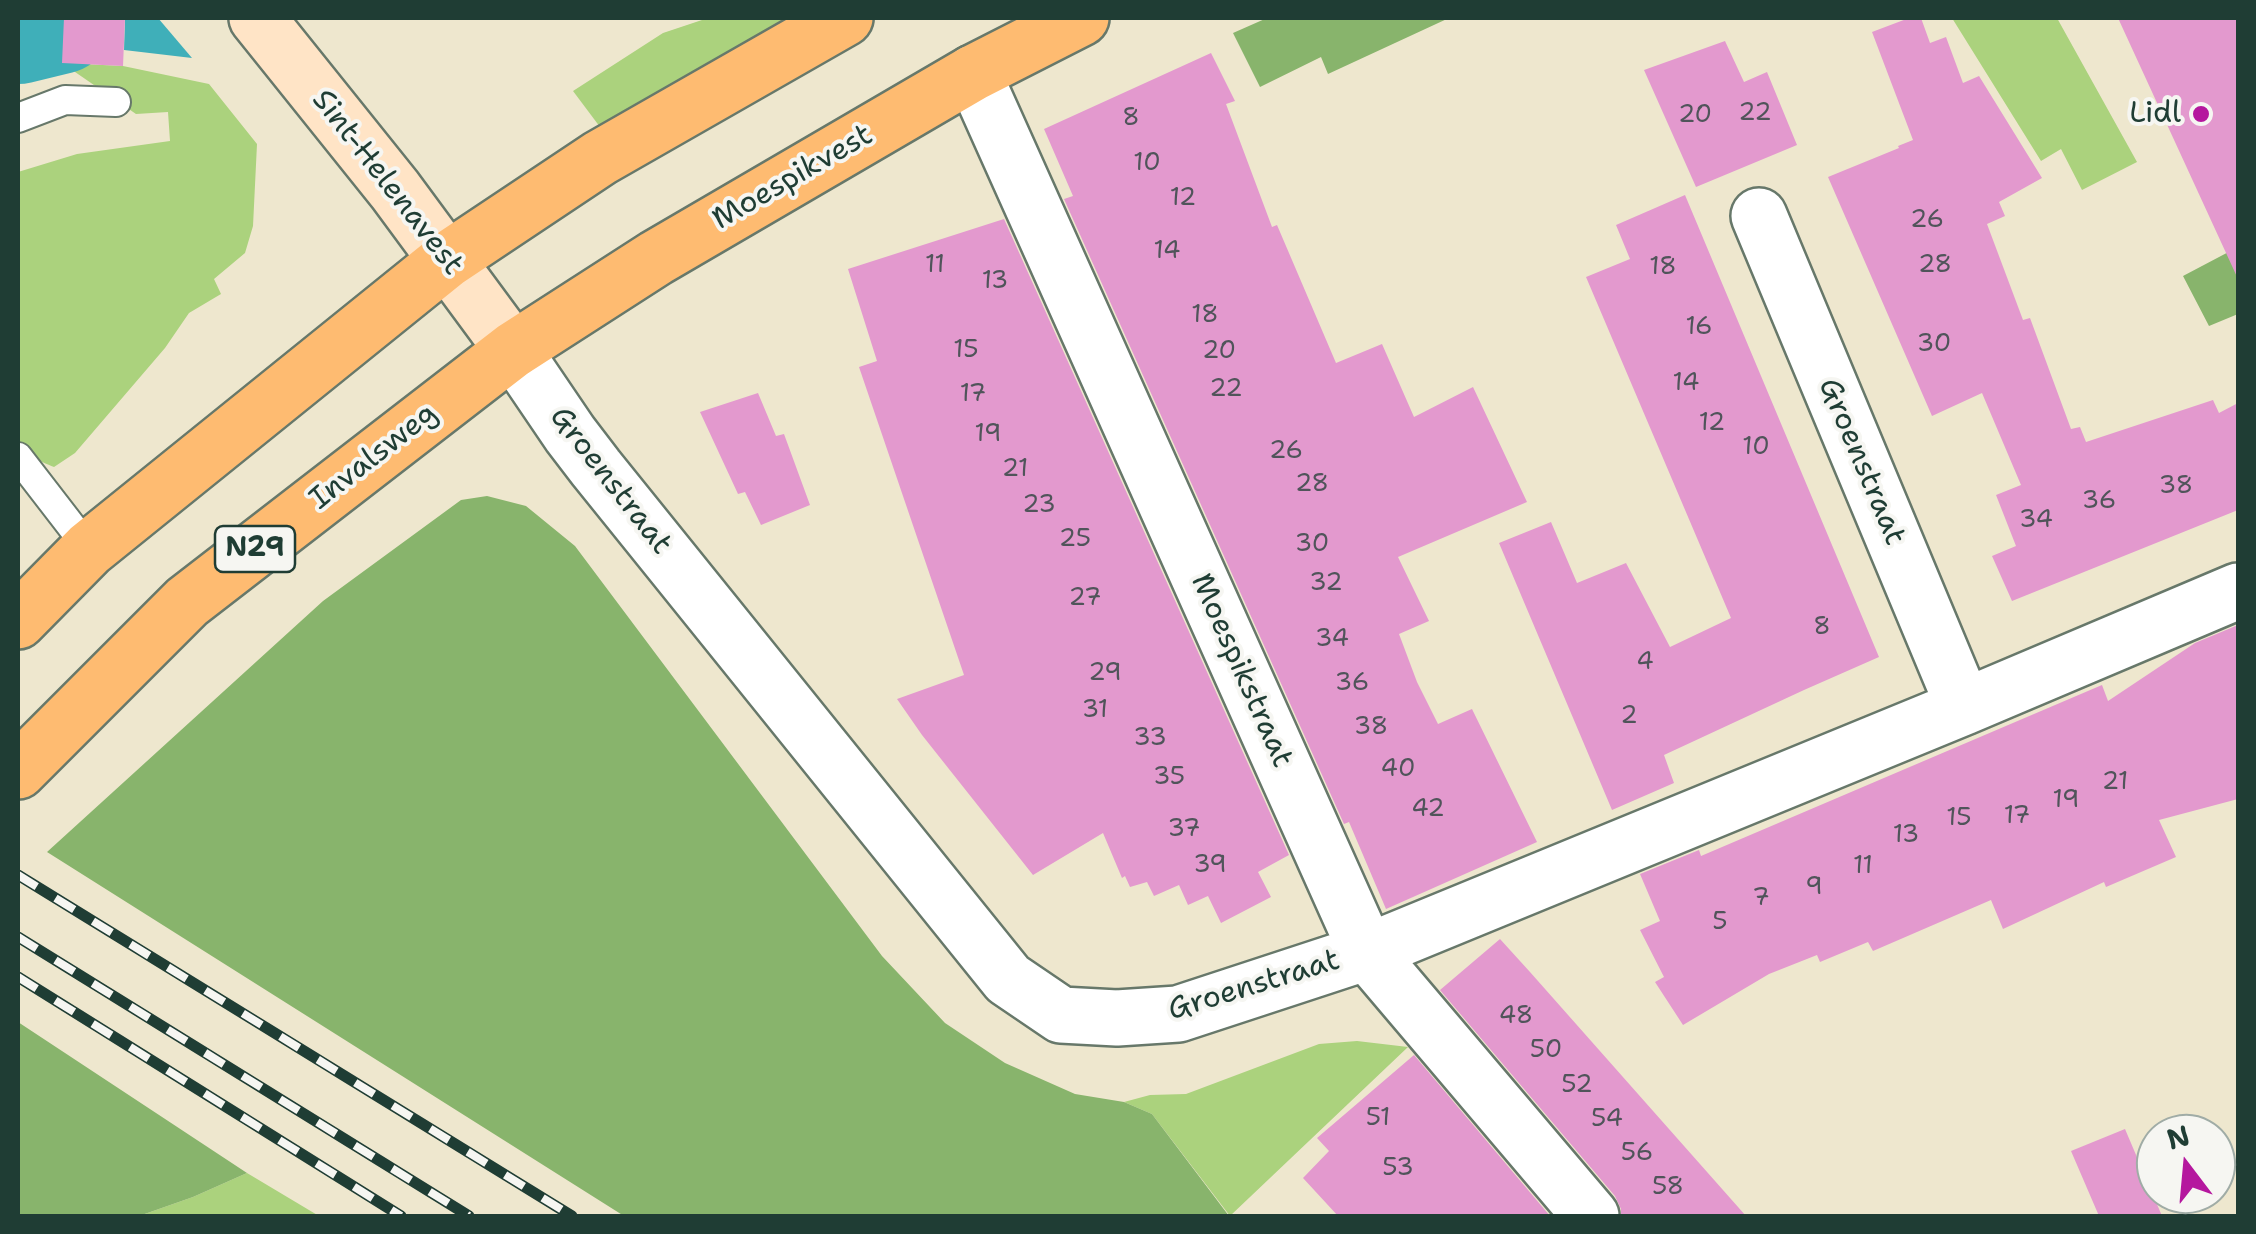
<!DOCTYPE html>
<html>
<head>
<meta charset="utf-8">
<style>
  body { margin:0 }
  #map { position:relative; width:2256px; height:1234px; overflow:hidden; background:#eee7ce; font-family:"Shantell Sans",sans-serif }
  canvas { display:block }
  .frame { position:absolute; inset:0; border:20px solid #1f3d34; pointer-events:none }
  .north { position:absolute; left:2136px; top:1114px; width:100px; height:100px; box-sizing:border-box; background:#f6f6f2; border:2px solid #a0aca6; border-radius:50%; rotate:344deg; font-size:28px; font-weight:700; line-height:40px; text-align:center; color:#1f3d34 }
  .north::after { content:''; display:block; margin:auto; width:35px; height:45px; background:#b5179e; clip-path:polygon(50% 0,100% 100%,50% 72%,0 100%) }
</style>
</head>
<body>
<div id="map">
<canvas width="2256" height="1234"></canvas>
<div class="frame"></div>
<div class="north">N</div>
</div>
<script>
const g = document.querySelector('canvas').getContext('2d');
g.lineJoin = 'round';
function fill(path, color) { g.fillStyle = color; g.fill(path, 'evenodd'); }
function trace(path, color, width, dash) { g.strokeStyle = color; g.lineWidth = width; g.lineCap = dash ? 'butt' : 'round'; g.setLineDash(dash || []); g.stroke(path); }
function label(font, color, halo, rows, align = 'center') {
  g.font = font + ' "Shantell Sans",sans-serif'; g.lineWidth = 8; g.setLineDash([]); g.textBaseline = 'middle'; g.strokeStyle = halo; g.fillStyle = color; for (const [text, x, y, turn = 0] of rows) {
    g.save(); g.translate(x, y); g.rotate((+turn || 0) * Math.PI / 180); g.textAlign = isNaN(turn) ? turn : align; if (halo) g.strokeText(text, 0, 0); g.fillText(text, 0, 0); g.restore();
  }
}
const green = new Path2D(`
  M 708,18 L 796,18 L 600,127 L 573,91 L 663,33 Z
  M 1952,18 L 2057,18 L 2137,162 L 2082,190 L 2061,149 L 2041,161 Z
  M 62,63 L 123,66 L 209,84 L 257,144 L 253,226 L 245,253 L 214,279 L 221,294 L 189,313 L 165,348 L 75,453 L 54,467 C 40,461 25,456 18,441 L 18,172 L 77,154 L 170,141 L 168,112 L 136,114 Z
  M 1357,1041 L 1408,1047 L 1230,1216 L 1152,1114 L 1124,1102 L 1150,1095 L 1186,1094 L 1319,1044 Z
  M 247,1173 L 319,1216 L 139,1216 L 193,1197 Z`);
const forest = new Path2D(`
  M 1267,18 L 1449,18 L 1328,74 L 1321,57 L 1260,87 L 1233,33 Z
  M 2238,247 L 2238,314 L 2209,326 L 2183,276 Z
  M 487,496 L 526,506 L 575,546 L 882,956 L 945,1023 L 1005,1063 L 1075,1094 L 1124,1102 L 1152,1114 L 1229,1216 L 624,1216 L 47,852 L 323,601 L 461,500 Z
  M 18,1022 L 247,1173 L 193,1197 L 139,1216 L 18,1216 Z`);
const water = new Path2D(`
  M 125,18 L 158,18 L 192,58 L 124,50 Z`);
const river = new Path2D(`
  M 18,28 L 59,18`);
const building = new Path2D(`
  M 64,18 L 125,18 L 123,66 L 62,63 Z
  M 1909,18 L 1921,18 L 1930,43 L 1946,37 L 1963,83 L 1979,76 L 2042,178 L 1999,202 L 2005,216 L 1987,224 L 2023,320 L 2030,318 L 2071,429 L 2080,427 L 2086,442 L 2213,400 L 2219,413 L 2238,403 L 2238,510 L 2012,601 L 1992,556 L 2016,546 L 1996,495 L 2021,485 L 1982,393 L 1932,416 L 1828,177 L 1899,148 L 1898,146 L 1913,140 L 1872,32 Z
  M 2118,18 L 2238,18 L 2238,279 Z
  M 1725,41 L 1744,82 L 1767,72 L 1797,145 L 1696,187 L 1644,70 Z
  M 1211,53 L 1235,101 L 1226,104 L 1272,227 L 1277,225 L 1336,363 L 1382,344 L 1414,417 L 1473,387 L 1527,502 L 1398,557 L 1429,621 L 1399,634 L 1417,682 L 1438,724 L 1472,709 L 1537,842 L 1386,909 L 1349,822 L 1344,824 L 1064,199 L 1073,196 L 1044,129 Z
  M 1685,195 L 1879,657 L 1804,690 L 1664,755 L 1674,783 L 1612,810 L 1499,543 L 1551,522 L 1577,583 L 1626,563 L 1670,647 L 1731,618 L 1586,277 L 1630,259 L 1616,225 Z
  M 1004,219 L 1289,855 L 1258,872 L 1271,897 L 1221,923 L 1208,896 L 1188,905 L 1179,885 L 1154,896 L 1147,882 L 1130,887 L 1125,876 L 1122,878 L 1103,833 L 1033,875 L 922,735 L 897,699 L 964,675 L 859,367 L 877,361 L 848,269 Z
  M 758,393 L 776,436 L 784,434 L 810,505 L 761,525 L 745,492 L 738,494 L 700,412 Z
  M 2238,625 L 2238,799 L 2159,820 L 2176,857 L 2106,887 L 2104,882 L 2003,929 L 1991,900 L 1873,951 L 1868,942 L 1820,962 L 1817,955 L 1769,974 L 1683,1025 L 1655,982 L 1664,977 L 1640,930 L 1660,921 L 1640,874 L 1699,850 L 1701,856 L 2102,685 L 2108,701 L 2195,643 Z
  M 1500,939 L 1530,972 L 1746,1216 L 1621,1216 L 1621,1209 L 1615,1196 L 1440,990 Z
  M 1414,1055 L 1550,1216 L 1338,1216 L 1303,1178 L 1329,1151 L 1317,1138 Z
  M 2125,1129 L 2162,1216 L 2099,1216 L 2071,1151 Z`);
const lane = new Path2D(`
  M 18,118 L 65,100 L 116,102
  M 18,457 L 89,549`);
const street = new Path2D(`
  M 973,73 L 1367,952 L 1591,1216
  M 1759,216 L 1964,707
  M 513,350 L 570,434 L 596,468 L 1008,979 L 1061,1015 L 1117,1018 L 1178,1014 L 1367,952 L 1964,707 L 2238,591`);
const secondary = new Path2D(`
  M 257,18 L 395,190 L 513,350`);
const primary = new Path2D(`
  M 18,621 L 89,549 L 447,260 L 600,158 L 845,18
  M 18,771 L 187,602 L 513,350 L 656,258 L 973,73 L 1081,18`);
const rail = new Path2D(`
  M 18,875 L 572,1216
  M 18,937 L 469,1216
  M 18,977 L 401,1216`);
const markers = [
  [2201,114,10,"#b5179e"]
];
const numberNames = [
  ["22",1755,113],
  ["20",1695,115],
  ["8",1131,118],
  ["10",1147,163],
  ["12",1183,198],
  ["26",1927,220],
  ["14",1167,251],
  ["11",935,265],
  ["28",1935,265],
  ["18",1663,267],
  ["13",995,281],
  ["18",1205,315],
  ["16",1699,327],
  ["30",1934,344],
  ["15",966,350],
  ["20",1219,351],
  ["14",1686,383],
  ["22",1226,389],
  ["17",973,394],
  ["12",1712,423],
  ["19",988,434],
  ["10",1756,447],
  ["26",1286,451],
  ["21",1015,469],
  ["28",1312,484],
  ["38",2176,486],
  ["36",2099,501],
  ["23",1039,505],
  ["34",2036,520],
  ["25",1075,539],
  ["30",1312,544],
  ["32",1326,583],
  ["27",1085,598],
  ["8",1822,627],
  ["34",1332,639],
  ["4",1645,662],
  ["29",1105,673],
  ["36",1352,683],
  ["31",1095,710],
  ["2",1629,716],
  ["38",1371,727],
  ["33",1150,738],
  ["40",1398,769],
  ["35",1169,777],
  ["21",2115,782],
  ["19",2066,800],
  ["42",1428,809],
  ["17",2017,816],
  ["15",1959,818],
  ["37",1184,829],
  ["13",1906,835],
  ["39",1210,865],
  ["11",1863,866],
  ["9",1814,887],
  ["7",1761,898],
  ["5",1720,922],
  ["48",1516,1016],
  ["50",1546,1050],
  ["52",1577,1085],
  ["51",1378,1118],
  ["54",1607,1119],
  ["56",1637,1153],
  ["53",1398,1168],
  ["58",1668,1187]
];
const shields = [
  [255,549,80]
];
const shieldNames = [
  ["N29",255,549]
];
const poiNames = [
  ["Lidl",2181,114]
];
const streetNames = [
  ["Moespikvest",793,178,-30],
  ["Sint-Helenavest",387,183,52],
  ["Invalsweg",374,457,-38],
  ["Groenstraat",1861,462,67],
  ["Groenstraat",610,481,52],
  ["Moespikstraat",1241,671,66],
  ["Groenstraat",1254,986,-17]
];
fill(green, '#abd27d');
fill(forest, '#88b46c');
fill(water, '#3fafb9');
trace(river, '#3fafb9', 112);
fill(building, '#e399ce');
trace(lane, '#67786a', 32);
trace(street, '#67786a', 60);
trace(secondary, '#67786a', 60);
trace(primary, '#67786a', 60);
trace(lane, '#fff', 28);
trace(street, '#fff', 55);
trace(secondary, '#ffe4c6', 55);
trace(primary, '#febb71', 55);
trace(rail, '#1f3d34', 11);
trace(rail, '#f6f6f2', 8, [22]);
for (const [x, y, r, color] of markers) { const dot = new Path2D(); dot.arc(x, y, r, 0, 2 * Math.PI); g.fillStyle = color; g.fill(dot); trace(dot, '#f6f6f2', 4); }
label('25px', '#50545a', null, numberNames);
for (const [x, y, w] of shields) { const box = new Path2D(); box.roundRect(x - w / 2, y - 23, w, 46, 8); g.fillStyle = '#f6f6f2'; g.fill(box); trace(box, '#1f3d34', 2.5); }
label('bold 28px', '#1f3d34', null, shieldNames);
label('30px', '#1f3d34', '#f6f6f2', poiNames, 'right');
label('30px', '#1f3d34', '#f6f6f2', streetNames);
</script>
</body>
</html>
